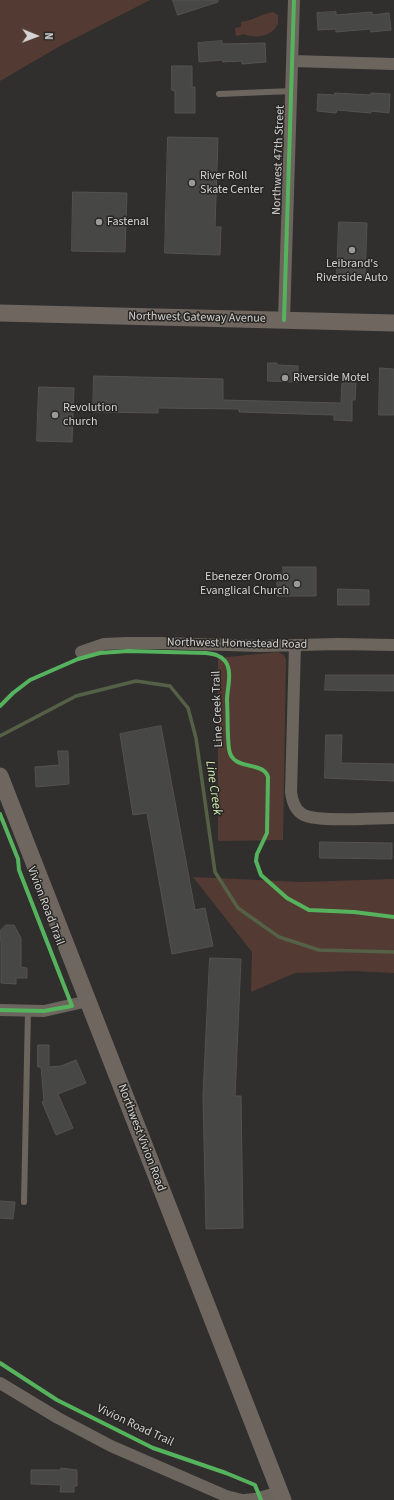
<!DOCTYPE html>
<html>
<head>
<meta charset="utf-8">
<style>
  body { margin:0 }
  #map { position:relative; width:394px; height:1500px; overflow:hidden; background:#302f2e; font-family:"Source Sans 3",sans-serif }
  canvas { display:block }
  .north { position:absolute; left:16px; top:16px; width:40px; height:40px; -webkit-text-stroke:3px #272623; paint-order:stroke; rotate:91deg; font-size:11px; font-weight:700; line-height:16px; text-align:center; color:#d4d3d1 }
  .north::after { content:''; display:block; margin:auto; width:14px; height:18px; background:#d4d3d1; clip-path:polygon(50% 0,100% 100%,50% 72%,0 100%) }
</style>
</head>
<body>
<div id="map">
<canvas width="394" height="1500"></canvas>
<div class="north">N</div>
</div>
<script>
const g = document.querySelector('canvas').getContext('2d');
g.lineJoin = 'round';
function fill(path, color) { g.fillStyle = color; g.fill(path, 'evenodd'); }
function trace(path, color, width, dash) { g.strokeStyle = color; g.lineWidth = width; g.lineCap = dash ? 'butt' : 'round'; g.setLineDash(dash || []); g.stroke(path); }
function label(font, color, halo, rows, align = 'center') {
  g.font = font + ' "Source Sans 3",sans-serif'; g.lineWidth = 3; g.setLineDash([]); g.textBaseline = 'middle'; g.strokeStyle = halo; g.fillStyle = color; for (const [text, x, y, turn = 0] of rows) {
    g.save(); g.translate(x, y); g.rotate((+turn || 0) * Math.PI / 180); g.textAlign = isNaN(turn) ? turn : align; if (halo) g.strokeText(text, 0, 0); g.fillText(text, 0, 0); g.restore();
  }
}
const green = new Path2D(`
  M 0,0 L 150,0 L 60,46 L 0,81 Z
  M 273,12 L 278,15 L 278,24 C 271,37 256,39 243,34 L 241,35 L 236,36 L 235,28 L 241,27 L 241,22 C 252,21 261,14 273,12 Z
  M 278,652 L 284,655 L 286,660 L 283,840 L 218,841 L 218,658 Z
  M 193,877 L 301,882 L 394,879 L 394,973 L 353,971 L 295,973 L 251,992 L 252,952 Z`);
const stream = new Path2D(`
  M 0,736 L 76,696 L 136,681 L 170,686 L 188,708 L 196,738 L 215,872 L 238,908 L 279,937 L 319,950 L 394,952`);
const building = new Path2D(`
  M 173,0 L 218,0 L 218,2 L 178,15 Z
  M 336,12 L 336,15 L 372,12 L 372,15 L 389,13 L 391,30 L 371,32 L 370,29 L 336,32 L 336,29 L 318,30 L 317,13 Z
  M 222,41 L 222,44 L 265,43 L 266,62 L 242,64 L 242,61 L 223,62 L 222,60 L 199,62 L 198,43 Z
  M 172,66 L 192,66 L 192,87 L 195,87 L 195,113 L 175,113 L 175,91 L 172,90 Z
  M 335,93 L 371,95 L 371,93 L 390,94 L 389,113 L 371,111 L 371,113 L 337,110 L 336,113 L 317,111 L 318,94 L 335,95 Z
  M 168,137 L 218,138 L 215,227 L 221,227 L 220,255 L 165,253 Z
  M 73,192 L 127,193 L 125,252 L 72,251 Z
  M 339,222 L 367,223 L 365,278 L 337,277 Z
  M 268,363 L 277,363 L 277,365 L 298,366 L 298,382 L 268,381 Z
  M 380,368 L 394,369 L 394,415 L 379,415 Z
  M 94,376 L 223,379 L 223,400 L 341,403 L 342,383 L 356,383 L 355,400 L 352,400 L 352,421 L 334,420 L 334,415 L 239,412 L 239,409 L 158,408 L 158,413 L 93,412 Z
  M 39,387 L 74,388 L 72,442 L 37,441 Z
  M 283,567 L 316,567 L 316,596 L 277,596 L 277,573 L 283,573 Z
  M 338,589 L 369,590 L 369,605 L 338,605 Z
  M 326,675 L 394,675 L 394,691 L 325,690 Z
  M 161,726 L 195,910 L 205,908 L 213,946 L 172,954 L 147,813 L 133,815 L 120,734 Z
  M 326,735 L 342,735 L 341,763 L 394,764 L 394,781 L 325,778 Z
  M 58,751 L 68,751 L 69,784 L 36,787 L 35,767 L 59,765 Z
  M 320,842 L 392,843 L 392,859 L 320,858 Z
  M 6,925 L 14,925 L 21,938 L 21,967 L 27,968 L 27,978 L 16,978 L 16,984 L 1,983 L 1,940 L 0,940 L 0,931 Z
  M 210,958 L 241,959 L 235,1096 L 241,1096 L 243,1228 L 206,1229 L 203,1096 Z
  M 38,1045 L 49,1045 L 49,1067 L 61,1066 L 76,1060 L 86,1083 L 58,1094 L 73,1128 L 56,1135 L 42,1102 L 44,1101 L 41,1067 L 38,1067 Z
  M 0,1201 L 15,1202 L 13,1219 L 0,1218 Z
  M 61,1468 L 77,1470 L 77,1486 L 74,1486 L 74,1492 L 60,1492 L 61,1485 L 31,1484 L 31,1470 L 61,1470 Z`);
const service = new Path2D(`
  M 219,94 L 292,91
  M 24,1202 L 28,1011`);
const minor = new Path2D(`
  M 292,61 L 394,64
  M 284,320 L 294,0
  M 295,645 L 291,792 C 292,800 294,809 302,814 C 315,823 375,818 394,818
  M 81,652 L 104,644 L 126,643 L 161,643 L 260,646 L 338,644 L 394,645
  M 0,1010 L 44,1011 L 88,1001
  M 0,1383 L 58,1418 L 111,1446 L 226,1496 L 242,1500
  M 245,1500 L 255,1499 L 280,1492`);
const secondary = new Path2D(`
  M 0,313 L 394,323
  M 0,776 L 283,1500`);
const cycleway = new Path2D(`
  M 284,320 L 294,0
  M 0,706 L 13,693 L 30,680 L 78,659 L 100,653 L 128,651 L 206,653 C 214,654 220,655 225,661 C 233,671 227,689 227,700 C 228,716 227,734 229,749 C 232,772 263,760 268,777 L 267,833 L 257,854 L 256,861 L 261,875 L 287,898 L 309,910 L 354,912 L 394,917
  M 0,814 L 18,859 L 19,870 L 72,1006 L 44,1011 L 0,1010
  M 0,1363 L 57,1400 L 153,1448 L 226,1473 L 255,1485 L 261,1500`);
const markers = [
  [192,183,4,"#9b9a98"],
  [99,222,4,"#9b9a98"],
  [352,250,4,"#9b9a98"],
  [285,378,4,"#9b9a98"],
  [55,415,4,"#9b9a98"],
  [297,584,4,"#9b9a98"]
];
const streetNames = [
  ["Northwest 47th Street",279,160,-88],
  ["Northwest Gateway Avenue",197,318,1],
  ["Northwest Homestead Road",237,644,1],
  ["Line Creek Trail",218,709,-92],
  ["Vivion Road Trail",45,906,69],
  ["Northwest Vivion Road",141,1138,69],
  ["Vivion Road Trail",135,1426,25]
];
const poiNames = [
  ["River Roll",200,176],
  ["Skate Center",200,190],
  ["Fastenal",107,222],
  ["Leibrand's",352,264,"center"],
  ["Riverside Auto",352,278,"center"],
  ["Riverside Motel",293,378],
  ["Revolution",63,408],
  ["church",63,422],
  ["Ebenezer Oromo",289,577,"right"],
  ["Evanglical Church",289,591,"right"]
];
const waterNames = [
  ["Line Creek",213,788,82]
];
fill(green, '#533b33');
trace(stream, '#556147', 3.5);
fill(building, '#474745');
trace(building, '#535251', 1);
trace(service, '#6c655e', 6);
trace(minor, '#6c655e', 12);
trace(secondary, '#6f6660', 17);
trace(cycleway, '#56b35d', 4);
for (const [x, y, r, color] of markers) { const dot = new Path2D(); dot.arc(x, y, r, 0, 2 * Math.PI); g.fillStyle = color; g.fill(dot); trace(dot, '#272623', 1.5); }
label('12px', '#d4d3d1', '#272623', streetNames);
label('12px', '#d4d3d1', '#272623', poiNames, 'left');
label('italic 13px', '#d4edb6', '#272623', waterNames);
</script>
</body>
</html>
